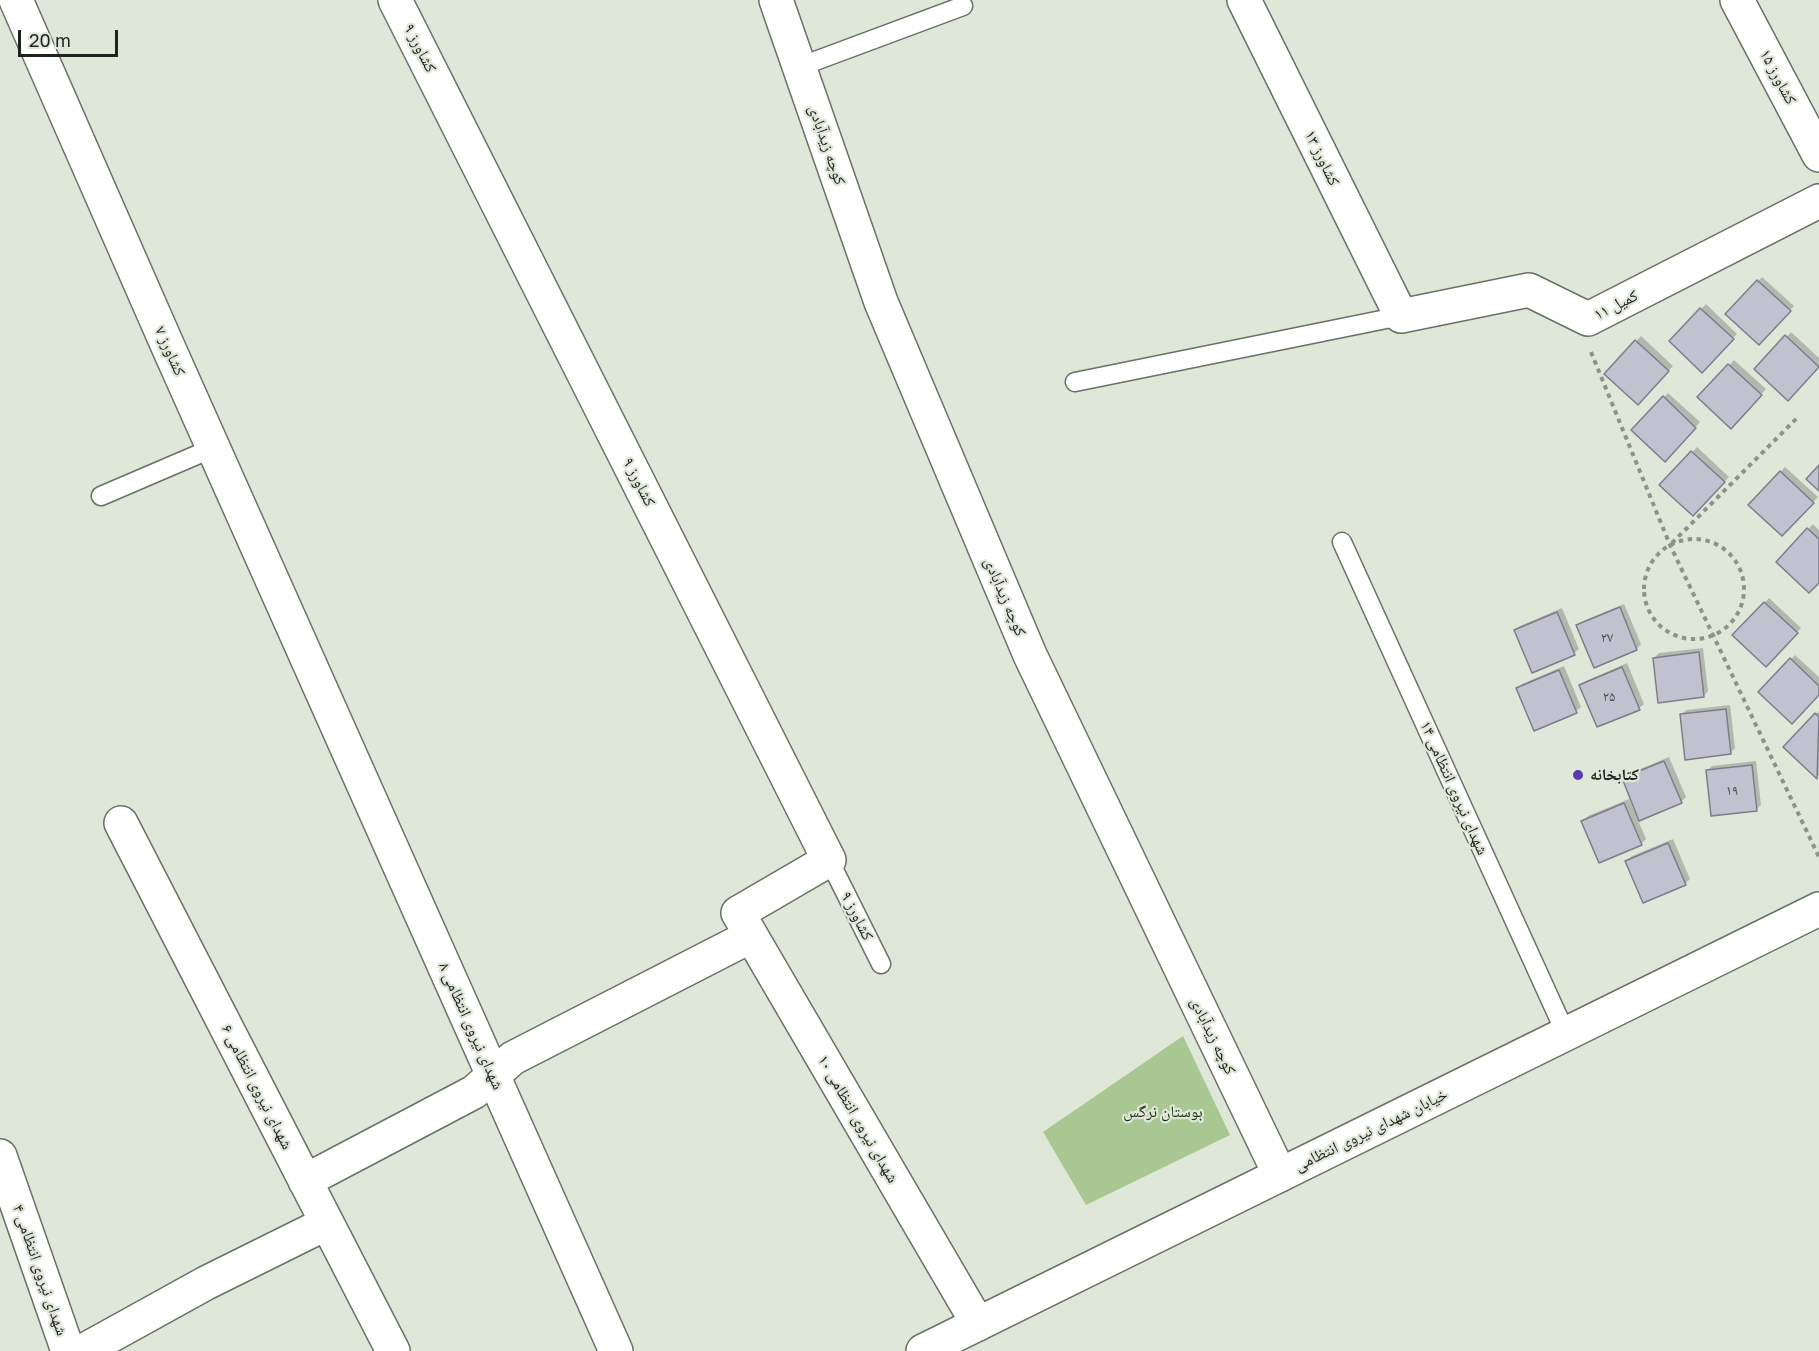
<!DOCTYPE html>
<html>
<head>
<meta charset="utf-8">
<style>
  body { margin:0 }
  #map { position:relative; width:1819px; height:1351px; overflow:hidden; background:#dfe7d9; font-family:"Golos Text",sans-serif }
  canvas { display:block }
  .scale { position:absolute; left:18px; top:30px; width:100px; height:27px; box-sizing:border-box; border:3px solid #1f221d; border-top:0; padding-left:8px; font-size:18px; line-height:21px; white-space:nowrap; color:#1f221d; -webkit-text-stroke:4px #dfe7d9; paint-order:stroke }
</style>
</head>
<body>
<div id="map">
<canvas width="1819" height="1351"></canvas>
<div class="scale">20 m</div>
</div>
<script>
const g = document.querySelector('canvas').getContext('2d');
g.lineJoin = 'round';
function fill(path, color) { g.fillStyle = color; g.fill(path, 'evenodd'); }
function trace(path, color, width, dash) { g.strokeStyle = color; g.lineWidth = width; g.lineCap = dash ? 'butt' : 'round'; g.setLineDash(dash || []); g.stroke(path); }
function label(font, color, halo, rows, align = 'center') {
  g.font = font + ' "Golos Text","Noto Naskh Arabic",sans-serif'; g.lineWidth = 4.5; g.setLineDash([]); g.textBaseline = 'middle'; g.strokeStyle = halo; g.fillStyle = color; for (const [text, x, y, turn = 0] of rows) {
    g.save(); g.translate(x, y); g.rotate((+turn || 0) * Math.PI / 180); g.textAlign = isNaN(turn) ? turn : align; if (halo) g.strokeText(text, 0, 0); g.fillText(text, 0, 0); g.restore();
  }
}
const green = new Path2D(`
  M 1183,1036 L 1230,1135 L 1086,1205 L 1043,1132 Z`);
const shadow = new Path2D(`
  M 1762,277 L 1794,306 L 1759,343 L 1727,314 Z
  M 1706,304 L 1737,334 L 1702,371 L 1671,341 Z
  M 1791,332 L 1819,358 L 1819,366 L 1788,399 L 1756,369 Z
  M 1641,336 L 1673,366 L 1638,403 L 1606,374 Z
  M 1734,360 L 1766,389 L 1731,427 L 1699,397 Z
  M 1668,393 L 1700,422 L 1665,460 L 1633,430 Z
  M 1697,447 L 1729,477 L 1693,514 L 1661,485 Z
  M 1785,467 L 1818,497 L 1782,534 L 1750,505 Z
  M 1813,524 L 1819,530 L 1819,581 L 1778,562 Z
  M 1769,598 L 1801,628 L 1766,665 L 1734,635 Z
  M 1624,604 L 1641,644 L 1637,649 L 1595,666 L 1578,626 L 1583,621 Z
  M 1562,608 L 1579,649 L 1574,653 L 1516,630 L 1520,626 Z
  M 1703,648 L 1708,691 L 1704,696 L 1654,658 L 1659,653 Z
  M 1795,655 L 1819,677 L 1819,693 L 1760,692 Z
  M 1627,663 L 1644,704 L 1639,708 L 1581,685 L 1586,681 Z
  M 1564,666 L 1581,707 L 1576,711 L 1518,688 L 1522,684 Z
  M 1730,705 L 1735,748 L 1730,753 L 1681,715 L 1686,710 Z
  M 1819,711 L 1819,775 L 1817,777 L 1785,747 Z
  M 1669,757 L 1686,797 L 1681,802 L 1623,779 L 1628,774 Z
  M 1756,761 L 1761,805 L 1757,809 L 1707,771 L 1712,766 Z
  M 1629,799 L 1646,839 L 1641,844 L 1583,821 L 1588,816 Z
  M 1673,839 L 1690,879 L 1685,884 L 1627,861 L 1632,856 Z`);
const building = new Path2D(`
  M 1757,280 L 1791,311 L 1759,345 L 1725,314 Z
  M 1700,308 L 1734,339 L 1702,373 L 1669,341 Z
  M 1785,335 L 1819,367 L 1788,401 L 1754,369 Z
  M 1635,340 L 1669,371 L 1638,405 L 1604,374 Z
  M 1728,364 L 1762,395 L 1731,429 L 1697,397 Z
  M 1663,396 L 1696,428 L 1665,462 L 1631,430 Z
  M 1691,451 L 1725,482 L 1693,516 L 1659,485 Z
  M 1819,465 L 1819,491 L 1806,479 Z
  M 1780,471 L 1814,503 L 1782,536 L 1748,505 Z
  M 1807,528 L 1819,539 L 1819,583 L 1809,593 L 1776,562 Z
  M 1764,602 L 1798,633 L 1766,667 L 1732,635 Z
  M 1620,607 L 1637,650 L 1594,668 L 1576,625 Z
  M 1557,612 L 1575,655 L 1532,673 L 1514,630 Z
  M 1699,652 L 1704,697 L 1658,703 L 1653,658 Z
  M 1790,658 L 1819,686 L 1819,695 L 1792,724 L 1758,692 Z
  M 1622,667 L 1640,710 L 1597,727 L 1579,685 Z
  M 1559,670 L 1577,713 L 1534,731 L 1516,688 Z
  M 1726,709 L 1731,754 L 1685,760 L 1680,714 Z
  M 1815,713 L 1819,717 L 1817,779 L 1783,747 Z
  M 1664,761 L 1682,803 L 1639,821 L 1622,778 Z
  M 1752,765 L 1757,811 L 1711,816 L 1706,770 Z
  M 1624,803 L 1642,845 L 1599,863 L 1581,821 Z
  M 1668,843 L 1686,885 L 1643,903 L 1625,861 Z`);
const path = new Path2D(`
  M 1591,352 L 1670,545 L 1819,857
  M1644 589a50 50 0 1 1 100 0a50 50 0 1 1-100 0Z
  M 1672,543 L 1799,416`);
const service = new Path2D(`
  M 799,67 L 963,6
  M 1075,382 L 1401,316
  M 101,496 L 213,448
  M 1342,542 L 1566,1034
  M 829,860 L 881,964`);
const minor = new Path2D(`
  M 16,0 L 166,342 L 616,1351
  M 395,0 L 829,860 L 738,913 L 978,1324
  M 776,0 L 881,302 L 1030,655 L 1280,1175
  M 1244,0 L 1401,316 L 1529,290 L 1588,319 L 1819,201
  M 1737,0 L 1819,155
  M 121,823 L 393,1351
  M 0,1156 L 68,1351
  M 305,1181 L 474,1092 L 513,1058 L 751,936
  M 83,1351 L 206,1283 L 327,1223`);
const tertiary = new Path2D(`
  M 923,1351 L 1819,909`);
const markers = [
  [1578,775,6,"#583ab2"]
];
const numberNames = [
  ["۲۷",1607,638],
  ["۲۵",1609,697],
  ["۱۹",1732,791]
];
const streetNames = [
  ["کشاورز ۹",420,48,63],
  ["کشاورز ۱۵",1778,77,62],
  ["کوچه زیدآبادی",827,145,71],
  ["کشاورز ۱۳",1322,158,64],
  ["کمیل ۱۱",1616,305,-27],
  ["کشاورز ۷",170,351,66],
  ["کشاورز ۹",639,482,63],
  ["کوچه زیدآبادی",1005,597,67],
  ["شهدای نیروی انتظامی ۱۴",1454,788,66],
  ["کشاورز ۹",857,916,63],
  ["شهدای نیروی انتظامی ۸",471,1026,66],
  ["کوچه زیدآبادی",1213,1036,64],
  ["شهدای نیروی انتظامی ۶",257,1087,63],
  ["شهدای نیروی انتظامی ۱۰",858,1119,60],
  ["خیابان شهدای نیروی انتظامی",1371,1130,-26],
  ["شهدای نیروی انتظامی ۴",40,1270,71]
];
const poiNames = [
  ["کتابخانه",1590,775]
];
const parkNames = [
  ["بوستان نرگس",1163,1112]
];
fill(green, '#a9c792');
fill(shadow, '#0003');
fill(building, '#c2c1d0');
trace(building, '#7d7c8a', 1.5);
trace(service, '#697164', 21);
trace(minor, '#697164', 36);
trace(tertiary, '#697164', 36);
trace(path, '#8d9389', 4, [4.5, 4.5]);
trace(service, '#fff', 18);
trace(minor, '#fff', 33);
trace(tertiary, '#fff', 33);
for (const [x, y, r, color] of markers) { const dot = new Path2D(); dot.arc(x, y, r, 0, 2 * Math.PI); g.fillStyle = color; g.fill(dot); trace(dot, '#dfe7d9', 2); }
label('14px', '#484a4a', null, numberNames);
label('16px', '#1f221d', '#dfe7d9', streetNames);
label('bold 16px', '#1f221d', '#dfe7d9', poiNames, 'left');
label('16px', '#21330f', '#dfe7d9', parkNames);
</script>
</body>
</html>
